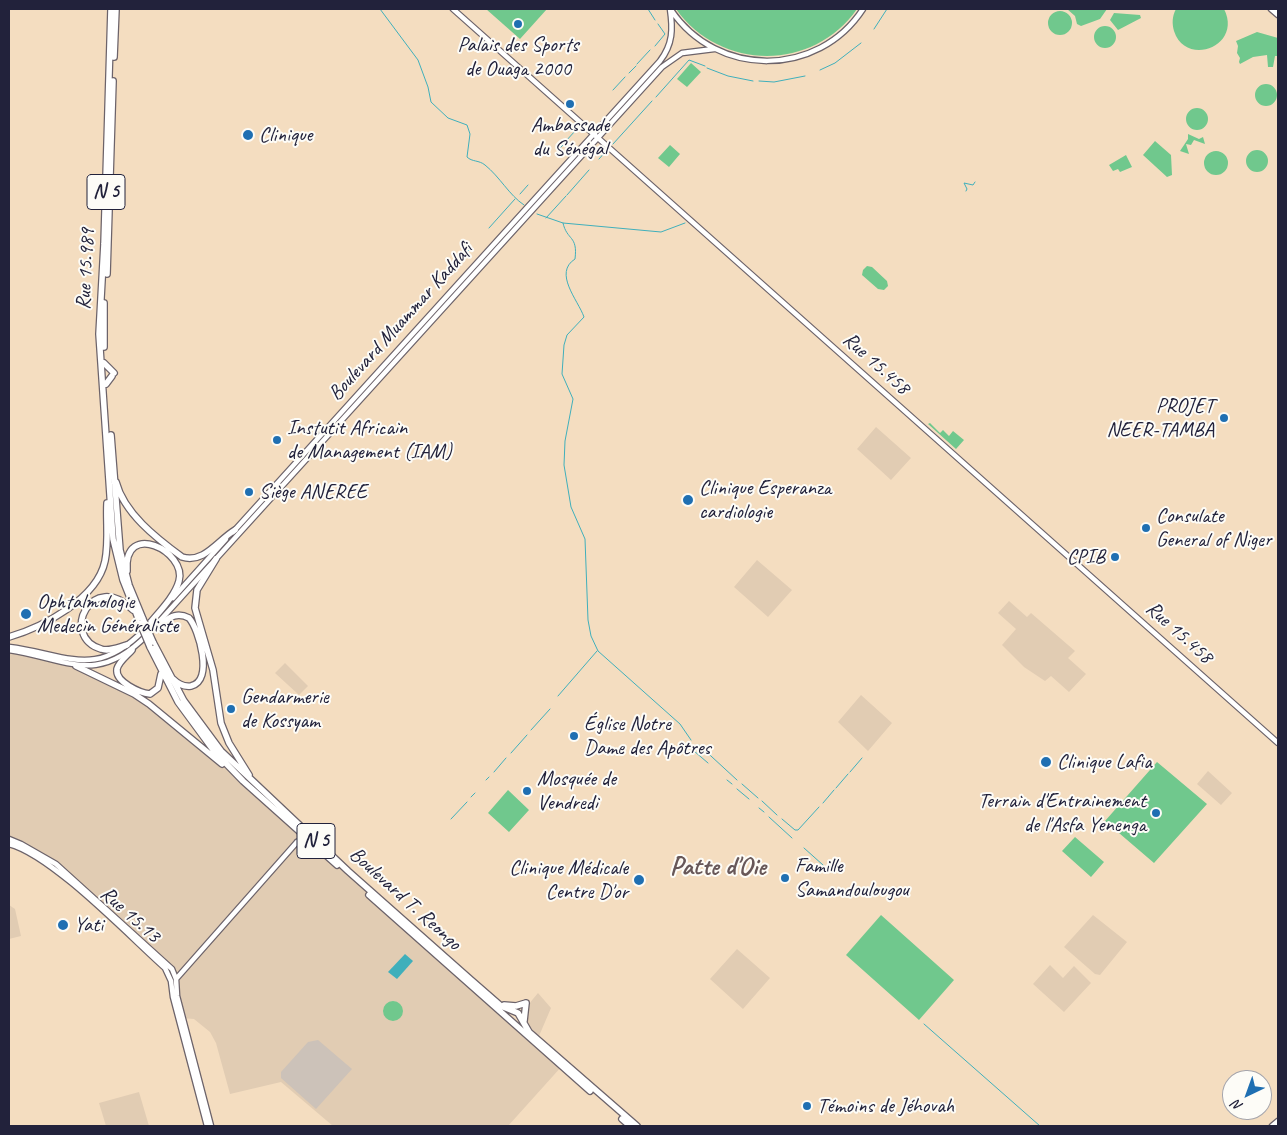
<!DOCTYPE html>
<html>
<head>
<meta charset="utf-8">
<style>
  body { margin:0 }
  #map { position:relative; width:1287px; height:1135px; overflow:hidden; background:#f4ddc0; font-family:Caveat,sans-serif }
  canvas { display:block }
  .frame { position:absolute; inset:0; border:10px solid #22223b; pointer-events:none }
  .north { position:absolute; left:1222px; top:1070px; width:50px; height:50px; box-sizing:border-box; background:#fdfcf7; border:1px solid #a5a5ac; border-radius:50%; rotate:222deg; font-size:14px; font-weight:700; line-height:20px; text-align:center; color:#22223b }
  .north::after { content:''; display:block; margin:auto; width:18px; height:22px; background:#1f6fb2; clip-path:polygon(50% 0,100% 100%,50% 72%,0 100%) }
</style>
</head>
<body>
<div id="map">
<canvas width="1287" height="1135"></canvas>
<div class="frame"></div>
<div class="north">N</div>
</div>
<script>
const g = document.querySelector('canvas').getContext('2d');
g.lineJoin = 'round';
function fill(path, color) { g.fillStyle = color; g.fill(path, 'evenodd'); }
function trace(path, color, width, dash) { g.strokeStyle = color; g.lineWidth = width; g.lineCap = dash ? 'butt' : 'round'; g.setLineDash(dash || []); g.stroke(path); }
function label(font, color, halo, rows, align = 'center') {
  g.font = font + ' Caveat,sans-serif'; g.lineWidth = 4; g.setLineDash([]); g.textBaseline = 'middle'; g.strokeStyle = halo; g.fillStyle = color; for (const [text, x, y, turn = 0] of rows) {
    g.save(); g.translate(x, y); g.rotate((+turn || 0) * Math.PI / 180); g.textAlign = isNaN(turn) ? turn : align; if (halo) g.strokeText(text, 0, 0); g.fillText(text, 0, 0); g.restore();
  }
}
const built = new Path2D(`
  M 876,427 L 911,458 L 891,480 L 857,449 Z
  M 757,560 L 792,590 L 768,617 L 734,587 Z
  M 1009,601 L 1027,617 L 1031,613 L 1075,651 L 1068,658 L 1086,674 L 1069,692 L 1051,676 L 1045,681 L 1024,667 L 1002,645 L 1016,629 L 998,613 Z
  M 9,650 L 76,666 L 134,694 L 250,786 L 562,1066 L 508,1126 L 333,1126 L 281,1082 L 230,1094 L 216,1043 L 210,1032 L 194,1019 L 182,1018 L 172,969 L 56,864 L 21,844 L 9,841 Z
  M 285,663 L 308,686 L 299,695 L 275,673 Z
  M 861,695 L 892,723 L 868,751 L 838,722 Z
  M 1208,771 L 1232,793 L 1221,805 L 1197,784 Z
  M 9,905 L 15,909 L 21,936 L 9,939 Z
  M 1093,915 L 1127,942 L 1100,975 L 1095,974 L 1064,947 Z
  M 737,949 L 770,978 L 743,1009 L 710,979 Z
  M 1050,965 L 1063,978 L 1074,966 L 1091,983 L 1064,1012 L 1033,984 Z
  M 538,993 L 551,1008 L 539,1036 L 527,1024 L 525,1017 L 528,1005 Z
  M 139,1092 L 149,1126 L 106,1126 L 99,1103 Z`);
const industrial = new Path2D(`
  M 318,1040 L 352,1069 L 316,1109 L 281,1078 L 281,1072 L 308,1042 Z`);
const green = new Path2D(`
  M 486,9 L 547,9 L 520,39 Z
  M 676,9 L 857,9 C 813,72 720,71 676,9 Z
  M 1067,9 L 1107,9 L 1100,19 L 1081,26 L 1077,24 L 1075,16 Z
  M 1176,9 L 1224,9 C 1243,46 1186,68 1174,31 C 1172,24 1172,16 1176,9 Z
  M1048 23a12 12 0 1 1 24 0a12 12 0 1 1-24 0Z
  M 1114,13 L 1140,15 L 1141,18 L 1118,30 L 1110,20 Z
  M1094 37a11 11 0 1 1 22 0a11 11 0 1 1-22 0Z
  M 1257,32 L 1278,38 L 1278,56 L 1275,56 L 1273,67 L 1268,67 L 1267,55 L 1253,57 L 1240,64 L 1239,62 L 1240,58 L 1237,53 L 1238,46 L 1236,41 Z
  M 691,63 L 701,72 L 687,87 L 677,79 Z
  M1255 95a11 11 0 1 1 22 0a11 11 0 1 1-22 0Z
  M1186 119a11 11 0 1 1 22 0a11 11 0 1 1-22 0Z
  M 1188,134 L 1199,139 L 1203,137 L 1205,144 L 1194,140 L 1191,145 L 1186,144 L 1189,154 L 1180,151 L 1188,139 Z
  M 1155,141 L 1171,155 L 1172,175 L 1167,177 L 1143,155 Z
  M 670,145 L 680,154 L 669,167 L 658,158 Z
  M1246 161a11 11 0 1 1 22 0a11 11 0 1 1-22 0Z
  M1204 163a12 12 0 1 1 24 0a12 12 0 1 1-24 0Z
  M 1126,155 L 1132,167 L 1120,172 L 1118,169 L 1113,171 L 1109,165 Z
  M 867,266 L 872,267 L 887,281 L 888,286 L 884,290 L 878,289 L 862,275 L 863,270 Z
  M 930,423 L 940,433 L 943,430 L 949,436 L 953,431 L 964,440 L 956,449 L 928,424 Z
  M 1157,762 L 1207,804 L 1154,863 L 1105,821 Z
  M 508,790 L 529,810 L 509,832 L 488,813 Z
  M 1075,837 L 1104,862 L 1091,877 L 1062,851 Z
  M 881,915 L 954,980 L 919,1020 L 846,955 Z
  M383 1011a10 10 0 1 1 20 0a10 10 0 1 1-20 0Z`);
const water = new Path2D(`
  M 405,954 L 413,961 L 397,979 L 388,972 Z`);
const stream = new Path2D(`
  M 380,9 L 418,60 L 428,87 L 431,102 L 448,118 L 467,125 L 470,134 L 467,157 C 472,162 479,160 485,165 C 500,177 509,195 524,205
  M 648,9 L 655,20
  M 874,29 L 887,9
  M 655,46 L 665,34 L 658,24
  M 637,64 L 650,50
  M 707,68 L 728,76 L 753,81
  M 820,70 L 835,63 L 861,43
  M 629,73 L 636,66
  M 759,81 L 774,82 L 805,76
  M 613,90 L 625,77
  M 656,97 L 689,60 L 705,66
  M 577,129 L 580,126
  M 565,142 L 576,130
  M 613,144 L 652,101
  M 560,148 L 564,144
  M 599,159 L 607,150
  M 966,191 L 967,189 L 964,183 L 973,185 L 975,182
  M 520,194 L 528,185
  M 567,195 L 589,170
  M 537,214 L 563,223 L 661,232 L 685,223
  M 546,218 L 566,196
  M 563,223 C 567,241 578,235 575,259 C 553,273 578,300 584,317 L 567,335 L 564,345 L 562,374 L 573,399 L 565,441 L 564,465 L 571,507 L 585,539 L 588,620 L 591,636 L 598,651 L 680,724 L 691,740
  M 489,228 L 515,199
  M 460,259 L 470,249
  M 558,696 L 597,651
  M 531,730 L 550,709
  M 699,745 L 737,780
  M 694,751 L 708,763
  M 511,753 L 527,735
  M 494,772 L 506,758
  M 850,772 L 862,758
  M 486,780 L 489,777
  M 727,780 L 732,784
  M 742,784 L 758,798
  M 836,788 L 848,774
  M 737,789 L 749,799
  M 471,797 L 475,793
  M 762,801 L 777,815
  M 823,803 L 834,790
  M 759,808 L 764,812
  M 769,817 L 792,838
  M 451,819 L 467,802
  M 782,819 L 795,830 L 798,830 L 819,807
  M 804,848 L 823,865
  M 924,1024 L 1040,1126`);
const major = new Path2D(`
  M 453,9 L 1278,743
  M 1271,9 L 1278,15
  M 1277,9 L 1278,10
  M 671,10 C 717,78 818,78 863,9
  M 233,532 L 660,61 C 673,44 673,29 670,9
  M 173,598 L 226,539
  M 156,625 L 662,67 L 682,53 L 714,49
  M 9,647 C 67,654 95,680 144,630
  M 9,650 C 68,659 97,686 147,635
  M 9,839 L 21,844 L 56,864 L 172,969 L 176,979 L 177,996 L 211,1126
  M 297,842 L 304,841 L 312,846
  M 9,844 C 52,855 129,936 165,968 L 171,981 L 173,997 L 207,1126
  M 176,979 L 297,842
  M 1272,1126 L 1278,1121`);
const highway = new Path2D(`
  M 111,9 L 104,244 L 99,334 L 113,539 L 123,580 L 140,623
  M 114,57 L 116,9
  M 107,274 L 113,81
  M 104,347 L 104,303
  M 104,363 L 114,373
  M 106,384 L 112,376
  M 111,435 L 120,550 L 129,585 L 143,619
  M 116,482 C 124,513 156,538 182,557 C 204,564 218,540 235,530
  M 216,559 L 197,590 L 195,608 L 213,670 L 221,723 L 229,743 L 249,775
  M 127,571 C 123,520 187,551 179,581 C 175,596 160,611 150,623
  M 153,628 C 166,622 173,610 189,618 C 199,629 214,681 191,686 C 184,687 179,685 173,679
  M 9,637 C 43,627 97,599 105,561 C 109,542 106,522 107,503
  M 153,642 L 184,701 L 221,751 L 348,871 L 470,979 L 501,1006 L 518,1013 L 529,1032 L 637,1126
  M 127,645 C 119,647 109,652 101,649 C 59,636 92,569 133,610
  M 150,647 L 178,702 L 214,751 L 243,781 L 337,865
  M 132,650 C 128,655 119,661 117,669 C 115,682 140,693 150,694 L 158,688 L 161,674
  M 76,666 L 134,694 L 149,704 L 222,764
  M 369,895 L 590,1091
  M 504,1005 L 516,1006 L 526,1003
  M 524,1021 L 526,1003
  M 622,1119 L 630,1126`);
const highwayBridge = new Path2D(`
  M 143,619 L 153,642
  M 140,623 L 150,647`);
const markers = [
  [518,24,5,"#1f6fb2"],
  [570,104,5,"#1f6fb2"],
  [248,135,6,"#1f6fb2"],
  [1224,418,5,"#1f6fb2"],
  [277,440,5,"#1f6fb2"],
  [249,492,5,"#1f6fb2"],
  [688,500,6,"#1f6fb2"],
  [1146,528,5,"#1f6fb2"],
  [1115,557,5,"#1f6fb2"],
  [26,614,6,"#1f6fb2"],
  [231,709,5,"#1f6fb2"],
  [574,736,5,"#1f6fb2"],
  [1046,762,6,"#1f6fb2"],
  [527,791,5,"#1f6fb2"],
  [1156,813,5,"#1f6fb2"],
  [785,878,5,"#1f6fb2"],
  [639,880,6,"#1f6fb2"],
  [63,925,6,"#1f6fb2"],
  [807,1106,5,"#1f6fb2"]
];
const shields = [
  [106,192,38],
  [316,841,38]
];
const shieldNames = [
  ["N 5",106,192],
  ["N 5",316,841]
];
const poiNames = [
  ["Palais des Sports",518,45,"center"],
  ["de Ouaga 2000",518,69,"center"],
  ["Ambassade",570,125,"center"],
  ["du Sénégal",570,149,"center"],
  ["Clinique",259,135],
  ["PROJET",1214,406,"right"],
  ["NEER-TAMBA",1214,430,"right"],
  ["Instutit Africain",287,428],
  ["de Management (IAM)",287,452],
  ["Clinique Esperanza",699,488],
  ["cardiologie",699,512],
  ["Siège ANEREE",259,492],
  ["Consulate",1156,516],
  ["General of Niger",1156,540],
  ["CPIB",1105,557,"right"],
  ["Ophtalmologie",37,602],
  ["Medecin Généraliste",37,626],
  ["Gendarmerie",241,697],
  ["de Kossyam",241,721],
  ["Église Notre",584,724],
  ["Dame des Apôtres",584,748],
  ["Clinique Lafia",1057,762],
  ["Mosquée de",537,779],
  ["Vendredi",537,803],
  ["Terrain d'Entrainement",1146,801,"right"],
  ["de l'Asfa Yenenga",1146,825,"right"],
  ["Famille",795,866],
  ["Samandoulougou",795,890],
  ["Clinique Médicale",628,868,"right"],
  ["Centre D'or",628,892,"right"],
  ["Yati",74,925],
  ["Témoins de Jéhovah",817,1106]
];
const streetNames = [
  ["Rue 15.989",86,269,-87],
  ["Boulevard Muammar Kaddafi",401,322,-48],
  ["Rue 15.458",876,364,42],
  ["Rue 15.458",1179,633,42],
  ["Boulevard T. Reongo",405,899,42],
  ["Rue 15.13",130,915,42]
];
const districtNames = [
  ["Patte d'Oie",718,867]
];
fill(built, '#e1ccb3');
fill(industrial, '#ccc2b9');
fill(green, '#70c88d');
fill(water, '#3fafbb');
trace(stream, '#3fafbb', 1);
trace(major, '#6c636a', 7);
trace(highway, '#6c636a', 8);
trace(major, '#fff', 4.5);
trace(highway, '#fff', 5.5);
trace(highwayBridge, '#6c636a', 8, []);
trace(highwayBridge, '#fff', 5.5);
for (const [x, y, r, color] of markers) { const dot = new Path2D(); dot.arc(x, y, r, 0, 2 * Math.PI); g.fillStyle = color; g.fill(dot); trace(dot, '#fdfcf7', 2); }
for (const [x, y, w] of shields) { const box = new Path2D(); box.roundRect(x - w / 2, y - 17.5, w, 35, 4); g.fillStyle = '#fdfcf7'; g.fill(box); trace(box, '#22223b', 1); }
label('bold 20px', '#22223b', null, shieldNames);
label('21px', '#22223b', '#fdfcf7', poiNames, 'left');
label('21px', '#22223b', '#fdfcf7', streetNames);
label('bold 26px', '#675758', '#fdfcf7', districtNames);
</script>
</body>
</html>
